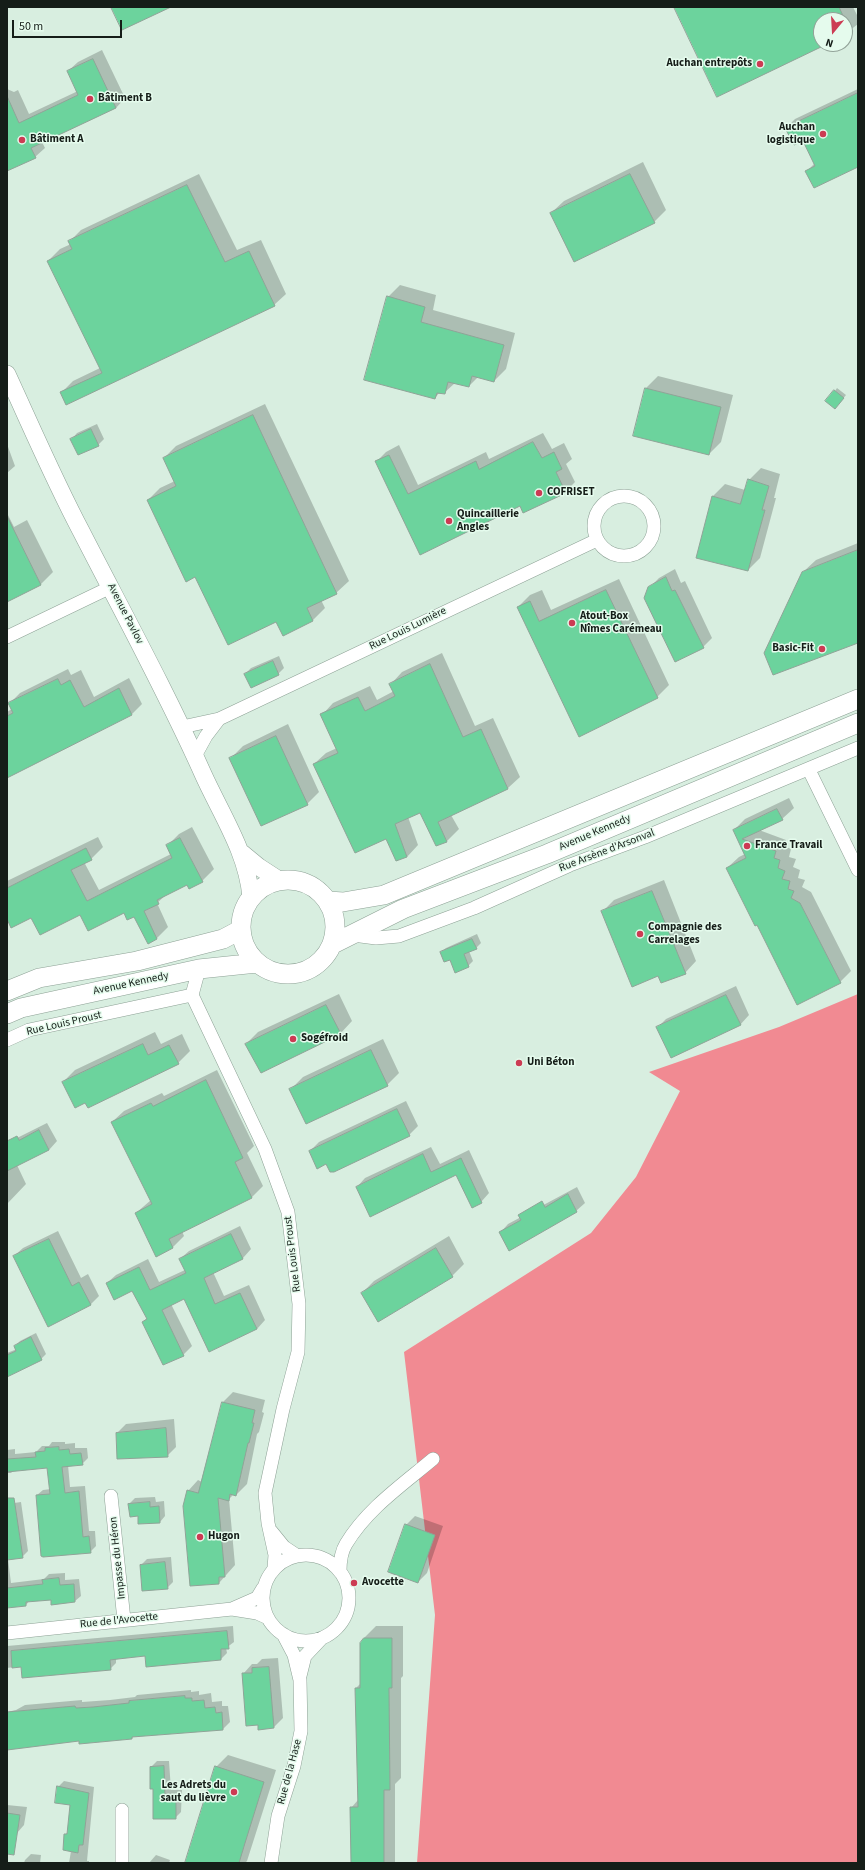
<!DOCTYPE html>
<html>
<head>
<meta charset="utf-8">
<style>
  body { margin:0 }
  #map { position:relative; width:865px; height:1870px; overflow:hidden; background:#d8eee0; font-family:"Source Sans 3",sans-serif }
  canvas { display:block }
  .frame { position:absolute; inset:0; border:8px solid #151d18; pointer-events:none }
  .north { position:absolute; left:813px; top:12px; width:40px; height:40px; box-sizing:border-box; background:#e5fbed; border:1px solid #92a298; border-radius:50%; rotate:198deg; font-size:11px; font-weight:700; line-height:16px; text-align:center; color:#151d18 }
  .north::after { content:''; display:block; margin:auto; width:14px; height:18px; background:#cc3b53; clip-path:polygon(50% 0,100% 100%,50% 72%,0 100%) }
  .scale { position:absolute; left:12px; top:20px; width:110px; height:18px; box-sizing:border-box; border:2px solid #151d18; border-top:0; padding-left:5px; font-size:12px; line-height:14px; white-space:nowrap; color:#151d18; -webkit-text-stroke:3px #e5fbed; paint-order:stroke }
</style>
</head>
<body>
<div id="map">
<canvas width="865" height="1870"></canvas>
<div class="frame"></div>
<div class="north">N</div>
<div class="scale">50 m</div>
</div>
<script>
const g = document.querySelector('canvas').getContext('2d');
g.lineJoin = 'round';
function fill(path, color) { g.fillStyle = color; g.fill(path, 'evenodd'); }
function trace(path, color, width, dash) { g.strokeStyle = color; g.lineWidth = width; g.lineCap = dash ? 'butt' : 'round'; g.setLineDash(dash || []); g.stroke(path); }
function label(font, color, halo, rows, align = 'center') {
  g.font = font + ' "Source Sans 3",sans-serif'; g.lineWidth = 3; g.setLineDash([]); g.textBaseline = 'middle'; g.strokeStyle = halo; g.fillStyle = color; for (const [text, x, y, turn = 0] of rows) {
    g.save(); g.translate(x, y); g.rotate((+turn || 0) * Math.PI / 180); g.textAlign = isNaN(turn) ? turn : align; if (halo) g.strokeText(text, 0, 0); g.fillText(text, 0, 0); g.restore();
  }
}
const forest = new Path2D(`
  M 858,994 L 858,1863 L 417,1863 L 435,1615 L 404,1352 L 591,1233 L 636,1177 L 680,1091 L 649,1072 L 779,1027 Z`);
const shadow = new Path2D(`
  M 675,7 L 853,7 L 858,17 L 858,24 L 845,34 L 845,20 L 821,20 L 821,44 L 825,44 L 717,96 Z
  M 102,50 L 125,98 L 116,108 L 42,142 L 45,148 L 35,157 L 7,170 L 7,89 L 14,92 L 18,90 L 29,114 L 78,91 L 68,71 L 78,62 Z
  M 858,89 L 858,166 L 806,172 L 815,163 L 804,140 L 786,128 L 795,119 Z
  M 643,162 L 666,210 L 654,222 L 551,213 L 564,201 Z
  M 199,174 L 237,250 L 261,240 L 286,294 L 274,305 L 61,393 L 73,381 L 100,368 L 48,261 L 60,249 L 71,244 L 69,242 L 81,230 Z
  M 400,285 L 436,295 L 433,310 L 515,333 L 506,369 L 494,381 L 478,377 L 469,386 L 455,383 L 444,393 L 440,392 L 435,398 L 388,297 Z
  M 658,376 L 733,395 L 721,442 L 709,454 L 646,388 Z
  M 837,388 L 846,395 L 838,405 L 835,391 Z
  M 265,404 L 349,581 L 336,593 L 321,600 L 325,608 L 313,620 L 277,621 L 196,576 L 148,500 L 160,488 L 175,481 L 164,458 L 176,446 Z
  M 97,424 L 104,439 L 98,445 L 72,439 L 77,433 Z
  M 543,433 L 552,449 L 564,443 L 572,459 L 566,464 L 575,482 L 565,492 L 520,505 L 420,554 L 376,462 L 386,452 L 399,445 L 418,485 L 486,452 L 489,459 Z
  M 7,444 L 15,466 L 7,473 Z
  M 761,468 L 780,474 L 774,498 L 776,498 L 760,558 L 748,570 L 713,496 L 725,484 L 745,490 L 749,480 Z
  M 7,513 L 14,527 L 27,520 L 53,572 L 41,584 L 7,601 Z
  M 858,543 L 858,642 L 803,572 L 816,560 Z
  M 675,569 L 681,583 L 685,581 L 712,638 L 703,647 L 649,588 L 659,578 Z
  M 619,579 L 669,685 L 657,697 L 580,735 L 518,607 L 530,595 L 542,590 L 551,610 Z
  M 442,653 L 475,726 L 493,718 L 520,777 L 508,788 L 451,815 L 459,829 L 447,841 L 437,845 L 420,812 L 408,817 L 418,845 L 407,857 L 314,764 L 326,753 L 337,748 L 322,715 L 333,703 L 370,686 L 377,700 L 394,691 L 391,684 L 402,672 Z
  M 279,656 L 284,668 L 278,674 L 245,674 L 251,668 Z
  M 68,669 L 71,675 L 81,670 L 94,697 L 129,678 L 142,704 L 132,714 L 7,776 L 7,712 L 12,709 L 9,704 L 20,693 Z
  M 288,724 L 319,792 L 307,804 L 231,758 L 243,746 Z
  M 789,798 L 794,808 L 782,819 L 759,830 L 786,840 L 784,846 L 791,849 L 789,857 L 796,859 L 793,867 L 800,870 L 798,878 L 805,880 L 802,887 L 811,892 L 851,971 L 840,982 L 758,924 L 727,868 L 739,857 L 745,854 L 734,830 L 745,819 Z
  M 192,827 L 214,869 L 202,881 L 187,884 L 167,894 L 157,903 L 168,927 L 156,939 L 134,915 L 124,911 L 7,917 L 7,881 L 98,837 L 103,847 L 91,859 L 84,862 L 99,890 L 171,854 L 167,846 L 179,834 Z
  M 664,880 L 696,961 L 685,973 L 658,975 L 602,912 L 614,900 Z
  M 477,934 L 481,943 L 476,948 L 469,951 L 473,961 L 468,966 L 450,959 L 441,952 L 446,948 Z
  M 736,986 L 749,1015 L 740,1025 L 657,1028 L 666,1019 Z
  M 339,994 L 352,1021 L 340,1034 L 246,1044 L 258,1032 Z
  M 155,1032 L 161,1044 L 182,1034 L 190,1051 L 178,1063 L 86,1102 L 63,1082 L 75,1070 Z
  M 383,1039 L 399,1073 L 387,1085 L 291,1089 L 303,1077 Z
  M 217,1070 L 254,1146 L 247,1153 L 263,1186 L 252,1197 L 182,1231 L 184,1236 L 173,1247 L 156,1255 L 136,1213 L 151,1200 L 112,1122 L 124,1111 L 162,1093 L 164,1096 Z
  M 406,1101 L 418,1126 L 409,1135 L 326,1163 L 310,1151 L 319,1142 Z
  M 47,1123 L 57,1141 L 49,1150 L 17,1165 L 26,1184 L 7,1204 L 7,1143 Z
  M 431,1147 L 440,1164 L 469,1150 L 489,1193 L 481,1202 L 456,1174 L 357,1187 L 365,1178 Z
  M 577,1187 L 585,1203 L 576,1211 L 509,1250 L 500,1233 L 508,1224 Z
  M 240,1226 L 251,1249 L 243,1258 L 213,1272 L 224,1296 L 249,1285 L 265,1320 L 257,1329 L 184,1297 L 171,1304 L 192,1346 L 183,1355 L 143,1322 L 147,1318 L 133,1290 L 107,1283 L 116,1275 L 148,1259 L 159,1282 L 185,1270 L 180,1259 L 189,1251 Z
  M 58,1231 L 81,1278 L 88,1274 L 99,1296 L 90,1305 L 14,1256 L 23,1248 Z
  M 449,1236 L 464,1264 L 452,1276 L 362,1293 L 374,1281 Z
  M 36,1333 L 46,1354 L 41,1359 L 7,1368 L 7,1353 L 17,1349 L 15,1346 L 20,1341 Z
  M 233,1392 L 265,1400 L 262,1412 L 264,1413 L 259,1432 L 257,1434 L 247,1484 L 236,1495 L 234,1494 L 229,1499 L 235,1565 L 219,1583 L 188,1491 L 198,1480 L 202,1482 L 223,1402 Z
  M 174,1419 L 176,1447 L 167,1456 L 117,1433 L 126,1424 Z
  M 52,1442 L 65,1442 L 65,1444 L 75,1443 L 75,1448 L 87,1448 L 88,1458 L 82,1464 L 68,1465 L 70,1487 L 85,1486 L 89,1531 L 95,1531 L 96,1546 L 90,1552 L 37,1495 L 43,1490 L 51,1489 L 48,1467 L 14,1470 L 11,1473 L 7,1473 L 7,1450 L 15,1449 L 15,1454 L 36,1452 L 42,1446 L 49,1446 Z
  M 155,1497 L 156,1502 L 164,1501 L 165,1516 L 160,1522 L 139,1523 L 139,1515 L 129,1504 L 135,1498 Z
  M 21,1502 L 28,1551 L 22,1557 L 8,1559 L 11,1583 L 44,1579 L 49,1574 L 65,1573 L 65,1580 L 79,1579 L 81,1596 L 75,1601 L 52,1603 L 52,1599 L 30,1600 L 26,1605 L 7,1607 L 7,1504 Z
  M 415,1516 L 443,1526 L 427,1573 L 418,1582 L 406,1525 Z
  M 171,1557 L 173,1582 L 167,1588 L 141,1565 L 147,1559 Z
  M 233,1626 L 234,1642 L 226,1648 L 227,1653 L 221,1659 L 146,1655 L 116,1658 L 116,1663 L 110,1669 L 22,1666 L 7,1668 L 7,1646 Z
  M 376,1626 L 403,1626 L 403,1676 L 401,1678 L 401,1778 L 395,1784 L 395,1863 L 352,1863 L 351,1808 L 358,1800 L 356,1688 L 361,1683 L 364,1638 Z
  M 278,1658 L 283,1718 L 274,1727 L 258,1724 L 243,1674 L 252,1664 L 257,1664 L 262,1659 Z
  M 191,1690 L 191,1692 L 199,1691 L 199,1695 L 211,1693 L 212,1702 L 222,1701 L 222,1706 L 228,1706 L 230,1722 L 223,1729 L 134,1736 L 132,1738 L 79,1740 L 7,1749 L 7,1712 L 16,1710 L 25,1705 L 82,1700 L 82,1702 L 110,1700 L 135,1697 L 137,1695 Z
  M 228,1755 L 276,1770 L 247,1861 L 245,1863 L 186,1863 L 216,1767 Z
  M 157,1761 L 169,1761 L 171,1790 L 182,1790 L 181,1812 L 175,1818 L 151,1767 Z
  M 64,1781 L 94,1787 L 87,1861 L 89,1861 L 89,1863 L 69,1863 L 71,1851 L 65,1835 L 68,1832 L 71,1804 L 58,1787 Z
  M 7,1805 L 27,1807 L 24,1825 L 17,1833 L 7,1836 Z
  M 31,1854 L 41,1855 L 40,1863 L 24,1863 L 25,1860 Z
  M 156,1855 L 170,1860 L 169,1863 L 149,1863 Z`);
const building = new Path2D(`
  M 111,7 L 171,7 L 122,30 Z
  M 674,7 L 839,7 L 845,20 L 821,20 L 821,47 L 717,97 Z
  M 93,59 L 116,108 L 31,148 L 36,158 L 7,171 L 7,96 L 19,123 L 78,95 L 67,71 Z
  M 858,93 L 858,167 L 814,188 L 805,171 L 815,166 L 803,141 L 794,145 L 785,128 Z
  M 630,174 L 655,223 L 574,262 L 550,213 Z
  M 187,185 L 225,262 L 249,251 L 275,306 L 66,405 L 60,392 L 102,373 L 47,261 L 72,249 L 68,241 Z
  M 387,296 L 425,307 L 421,322 L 504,345 L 494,382 L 472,376 L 469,387 L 448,382 L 445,394 L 437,393 L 435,399 L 364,380 Z
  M 645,388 L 721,407 L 709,455 L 633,436 Z
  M 834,390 L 844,398 L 835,409 L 825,401 Z
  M 253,415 L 337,594 L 307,608 L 313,621 L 283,636 L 276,622 L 228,645 L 195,577 L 186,582 L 147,500 L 176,486 L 163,458 Z
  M 91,429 L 99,446 L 78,455 L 70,439 Z
  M 533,442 L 542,458 L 554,452 L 562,469 L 556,472 L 566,493 L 523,513 L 520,506 L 420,555 L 375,461 L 389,455 L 408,494 L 476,461 L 479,469 Z
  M 748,479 L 769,486 L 762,510 L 765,510 L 748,571 L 696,558 L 712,496 L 740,504 Z
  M 7,516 L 41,585 L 7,602 Z
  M 858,550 L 858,643 L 773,675 L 764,653 L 802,572 Z
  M 666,577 L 672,591 L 675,590 L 704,648 L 675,662 L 644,598 L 648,587 Z
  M 606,590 L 658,698 L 579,737 L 517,607 L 530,601 L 539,621 Z
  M 273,661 L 279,675 L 251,688 L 244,674 Z
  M 430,664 L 463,737 L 481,729 L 508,789 L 438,822 L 447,842 L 436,846 L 420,813 L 395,824 L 407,857 L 396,861 L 386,839 L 355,853 L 313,764 L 338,753 L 320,714 L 358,697 L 365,711 L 395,696 L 389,684 Z
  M 58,679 L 61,685 L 70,680 L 84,707 L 119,688 L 132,715 L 7,778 L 7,716 L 13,713 L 8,703 Z
  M 276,736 L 308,805 L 261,826 L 229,758 Z
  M 777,809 L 783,820 L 742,839 L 776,851 L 774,858 L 780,860 L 778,868 L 785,871 L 782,879 L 790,881 L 788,889 L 794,891 L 791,898 L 800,903 L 841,983 L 797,1005 L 757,925 L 755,926 L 726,868 L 746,858 L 733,830 Z
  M 180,838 L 203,882 L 189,889 L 187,885 L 157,900 L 159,904 L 144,911 L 157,939 L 148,944 L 134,917 L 127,920 L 124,913 L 88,931 L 80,915 L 40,935 L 31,918 L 11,928 L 7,919 L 7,888 L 86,848 L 92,860 L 71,870 L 87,901 L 172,858 L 166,845 Z
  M 652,891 L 686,974 L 661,983 L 658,976 L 632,987 L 601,911 Z
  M 472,939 L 477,949 L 464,954 L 469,967 L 455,973 L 450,960 L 444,962 L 440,952 Z
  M 726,995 L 741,1025 L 671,1058 L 656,1027 Z
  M 326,1005 L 341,1034 L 261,1073 L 245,1044 Z
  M 143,1044 L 148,1055 L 169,1045 L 179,1064 L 88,1108 L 85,1103 L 75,1108 L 62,1082 Z
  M 371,1050 L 388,1086 L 306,1124 L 289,1089 Z
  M 206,1080 L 243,1158 L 235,1162 L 252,1198 L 169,1239 L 173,1248 L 156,1257 L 135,1213 L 152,1204 L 111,1122 L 151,1103 L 153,1106 Z
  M 397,1109 L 410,1136 L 334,1172 L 330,1172 L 326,1164 L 317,1169 L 309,1151 Z
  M 39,1130 L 49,1150 L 7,1171 L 7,1141 L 17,1136 L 19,1140 Z
  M 423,1154 L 431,1172 L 461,1158 L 482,1203 L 472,1208 L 456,1175 L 370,1217 L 356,1187 Z
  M 568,1194 L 577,1212 L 509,1251 L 499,1232 L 521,1220 L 518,1215 L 542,1201 L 545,1207 Z
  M 231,1234 L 243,1259 L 204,1278 L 215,1304 L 240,1293 L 257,1329 L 209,1352 L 184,1299 L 162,1310 L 184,1356 L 163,1365 L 142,1322 L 147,1319 L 132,1291 L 114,1300 L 106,1283 L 139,1267 L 150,1290 L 186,1273 L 179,1259 Z
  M 49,1239 L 72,1286 L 79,1282 L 91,1305 L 48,1327 L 13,1256 Z
  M 436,1248 L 453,1277 L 378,1322 L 361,1293 Z
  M 31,1337 L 42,1360 L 7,1377 L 7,1355 L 16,1351 L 14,1346 Z
  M 222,1402 L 255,1410 L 252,1423 L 254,1423 L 249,1443 L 248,1443 L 236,1496 L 230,1494 L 229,1501 L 218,1498 L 225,1577 L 219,1577 L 219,1584 L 190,1586 L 183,1506 L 187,1490 L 198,1493 Z
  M 166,1428 L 168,1457 L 117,1459 L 116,1433 Z
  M 59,1447 L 59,1450 L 69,1449 L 70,1454 L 81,1453 L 83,1465 L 62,1467 L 65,1493 L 79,1491 L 83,1537 L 89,1536 L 91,1553 L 43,1557 L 41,1556 L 36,1495 L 50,1494 L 47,1468 L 7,1472 L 7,1459 L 36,1457 L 35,1452 L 45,1451 L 45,1448 Z
  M 7,1498 L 14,1498 L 23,1558 L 7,1560 Z
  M 150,1502 L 150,1507 L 159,1506 L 160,1523 L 138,1524 L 138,1516 L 130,1517 L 128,1504 Z
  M 405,1524 L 435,1535 L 418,1583 L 388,1572 Z
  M 165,1562 L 168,1589 L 142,1591 L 140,1565 Z
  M 59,1578 L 60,1585 L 74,1584 L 75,1602 L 51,1605 L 51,1600 L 26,1602 L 26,1606 L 7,1608 L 7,1588 L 43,1584 L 42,1580 Z
  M 227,1631 L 229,1649 L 221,1649 L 221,1660 L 146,1667 L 145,1656 L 118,1659 L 110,1660 L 111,1670 L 22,1678 L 21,1667 L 12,1668 L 11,1651 Z
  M 364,1638 L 392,1638 L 392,1688 L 389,1688 L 390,1790 L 384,1790 L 384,1863 L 351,1863 L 350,1807 L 358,1807 L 355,1688 L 360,1688 L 360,1643 Z
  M 269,1667 L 274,1728 L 258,1730 L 258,1725 L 246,1726 L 242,1673 L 252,1673 L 252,1668 Z
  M 185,1696 L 185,1698 L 192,1698 L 192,1701 L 204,1700 L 205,1708 L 215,1707 L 216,1713 L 222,1712 L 223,1730 L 132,1737 L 132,1739 L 79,1744 L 79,1741 L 7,1750 L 7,1712 L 75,1706 L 76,1708 L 93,1707 L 129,1703 L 129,1701 Z
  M 164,1766 L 165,1796 L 176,1796 L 176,1819 L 153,1819 L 153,1789 L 150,1789 L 150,1767 Z
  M 215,1766 L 264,1782 L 245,1843 L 239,1863 L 185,1863 Z
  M 57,1786 L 89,1793 L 83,1845 L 79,1845 L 78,1853 L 63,1850 L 64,1834 L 67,1834 L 70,1805 L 55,1803 Z
  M 7,1813 L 20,1815 L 14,1855 L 7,1854 Z`);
const minor = new Path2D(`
  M594 526a30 30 0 1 1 60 0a30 30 0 1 1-60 0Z
  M 7,637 L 111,587
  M 182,727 L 219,719 L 597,540
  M 195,756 L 206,736 L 219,719
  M 809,770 L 858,870
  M 353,935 L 376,938 L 399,936 L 474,908 L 570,865 L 645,837 L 858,748
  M 199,969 L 192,995 L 265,1149 L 288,1212 L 299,1304 L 298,1352 L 283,1409 L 265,1493 L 268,1523 L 275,1555 L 274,1568
  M 7,1040 L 29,1030 L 192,995
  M 111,1496 L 124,1620
  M 271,1531 L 284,1547 L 296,1555
  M263 1598a43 43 0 1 1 86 0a43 43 0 1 1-86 0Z
  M 340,1571 C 340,1562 341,1552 346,1544 C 367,1509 402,1485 433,1459
  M 232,1609 L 257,1598 L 263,1588
  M 7,1633 L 232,1609 L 257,1613 L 268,1618
  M 300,1676 L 305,1656 L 322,1638
  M 122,1810 L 122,1863
  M 271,1863 L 278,1816 L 294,1766 L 301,1731 L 300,1680 L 294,1655 L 283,1634`);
const tertiary = new Path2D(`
  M 7,374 C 31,426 54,480 81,531 C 122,611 166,691 203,774 C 221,814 247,852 251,897
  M 242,853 L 259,867 L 279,880`);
const secondary = new Path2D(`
  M241 927a47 47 0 1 1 94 0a47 47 0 1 1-94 0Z
  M 328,901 L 343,902 L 384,895 L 858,699
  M 333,944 L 403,909 L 547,854 L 858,723
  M 7,991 L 39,978 L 137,961 L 223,939 L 240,930
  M 7,1014 L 21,1008 L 199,969 L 257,963`);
const markers = [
  [760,64,4,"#cc3b53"],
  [90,99,4,"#cc3b53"],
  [823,134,4,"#cc3b53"],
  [22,140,4,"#cc3b53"],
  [539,493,4,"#cc3b53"],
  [449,521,4,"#cc3b53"],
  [572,623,4,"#cc3b53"],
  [822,649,4,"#cc3b53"],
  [747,846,4,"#cc3b53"],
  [640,934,4,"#cc3b53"],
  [293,1039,4,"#cc3b53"],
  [519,1063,4,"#cc3b53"],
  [200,1537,4,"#cc3b53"],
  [354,1583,4,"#cc3b53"],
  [234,1792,4,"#cc3b53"]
];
const poiNames = [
  ["Auchan entrepôts",752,64,"right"],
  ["Bâtiment B",98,99],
  ["Auchan",815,128,"right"],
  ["logistique",815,141,"right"],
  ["Bâtiment A",30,140],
  ["COFRISET",547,493],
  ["Quincaillerie",457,515],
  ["Angles",457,528],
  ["Atout-Box",580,617],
  ["Nîmes Carémeau",580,630],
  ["Basic-Fit",814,649,"right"],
  ["France Travail",755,846],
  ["Compagnie des",648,928],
  ["Carrelages",648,941],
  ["Sogéfroid",301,1039],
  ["Uni Béton",527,1063],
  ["Hugon",208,1537],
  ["Avocette",362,1583],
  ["Les Adrets du",226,1786,"right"],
  ["saut du lièvre",226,1799,"right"]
];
const streetNames = [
  ["Avenue Pavlov",125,614,63],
  ["Rue Louis Lumière",408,629,-26],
  ["Avenue Kennedy",595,833,-23],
  ["Rue Arsène d'Arsonval",607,851,-21],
  ["Avenue Kennedy",131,984,-12],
  ["Rue Louis Proust",64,1024,-13],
  ["Rue Louis Proust",293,1254,-97],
  ["Impasse du Héron",118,1558,-96],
  ["Rue de l'Avocette",119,1621,-6],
  ["Rue de la Hase",290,1772,-75]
];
fill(forest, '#f18a92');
fill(shadow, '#0003');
fill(building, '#6cd39d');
trace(building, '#8fa397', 1);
trace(minor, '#8da195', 14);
trace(tertiary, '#8da195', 18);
trace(secondary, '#8da195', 20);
trace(minor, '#fff', 13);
trace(tertiary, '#fff', 17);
trace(secondary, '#fff', 19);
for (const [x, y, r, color] of markers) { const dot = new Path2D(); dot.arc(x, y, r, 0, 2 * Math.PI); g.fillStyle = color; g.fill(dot); trace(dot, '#e5fbed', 1.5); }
label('bold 11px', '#151d18', '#e5fbed', poiNames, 'left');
label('11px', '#151d18', '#e5fbed', streetNames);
</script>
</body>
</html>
